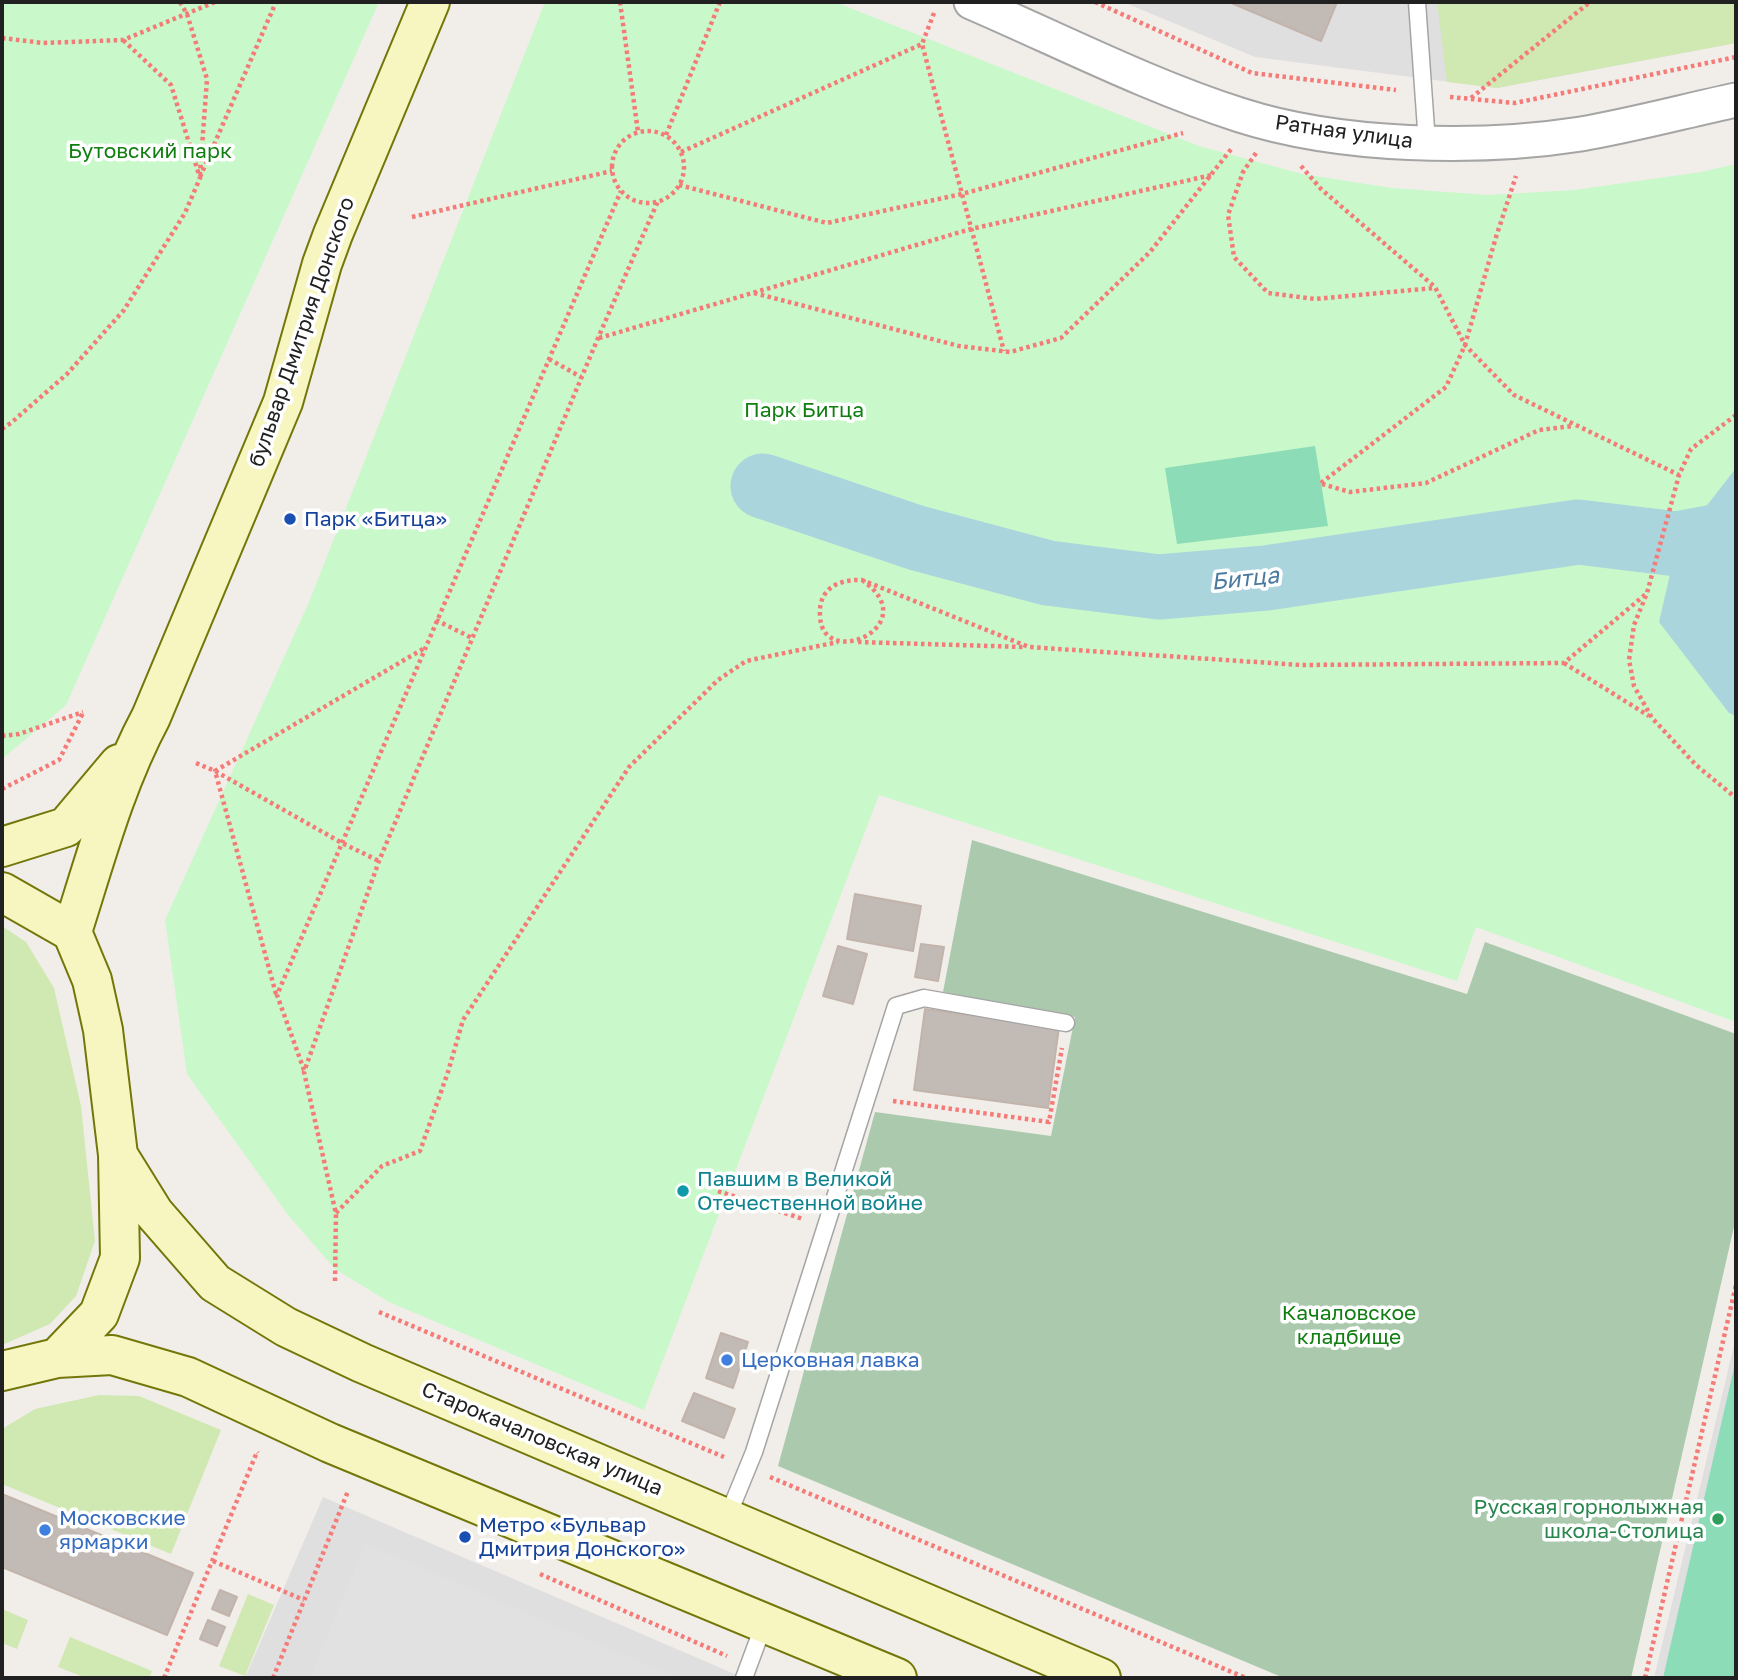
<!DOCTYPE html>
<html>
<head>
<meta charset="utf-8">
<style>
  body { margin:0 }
  #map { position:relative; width:1738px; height:1680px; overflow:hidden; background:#f1eee9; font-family:"Golos Text",sans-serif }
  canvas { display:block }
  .frame { position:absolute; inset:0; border:4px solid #212121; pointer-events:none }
</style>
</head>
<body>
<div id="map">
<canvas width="1738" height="1680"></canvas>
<div class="frame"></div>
</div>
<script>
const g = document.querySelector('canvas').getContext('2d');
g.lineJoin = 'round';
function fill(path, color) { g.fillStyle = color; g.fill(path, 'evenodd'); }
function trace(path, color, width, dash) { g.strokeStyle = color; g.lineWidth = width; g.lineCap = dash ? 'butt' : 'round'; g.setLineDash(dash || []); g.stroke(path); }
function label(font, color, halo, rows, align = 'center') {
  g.font = font + ' "Golos Text",sans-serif'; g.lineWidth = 7; g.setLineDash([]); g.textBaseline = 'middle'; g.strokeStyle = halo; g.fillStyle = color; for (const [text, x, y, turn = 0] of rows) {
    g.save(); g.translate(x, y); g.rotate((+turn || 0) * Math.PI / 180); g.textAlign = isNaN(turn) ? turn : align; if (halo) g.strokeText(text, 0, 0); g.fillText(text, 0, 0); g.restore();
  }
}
const residential = new Path2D(`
  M 1123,2 L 1736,2 L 1736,43 L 1497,88 L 1255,57 Z
  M 1736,1337 L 1736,1678 L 1654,1678 Z
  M 323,1497 L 744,1678 L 245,1678 Z`);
const grass = new Path2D(`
  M 1437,2 L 1736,2 L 1736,43 L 1497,88 L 1447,82 Z
  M 2,926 L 26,942 L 54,988 L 81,1106 L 95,1241 L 76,1296 L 50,1324 L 2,1345 Z
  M 99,1395 L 139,1396 L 221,1430 L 171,1554 L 2,1484 L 2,1429 L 35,1409 Z
  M 248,1594 L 274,1605 L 245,1676 L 219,1666 Z
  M 2,1609 L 28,1620 L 17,1649 L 2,1643 Z
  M 70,1637 L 152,1671 L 149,1678 L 86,1678 L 58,1667 Z`);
const cemetery = new Path2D(`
  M 972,840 L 1467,994 L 1485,942 L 1736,1034 L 1736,1218 L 1631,1678 L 1284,1678 L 778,1466 L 875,1112 L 1051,1136 L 1075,1017 L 943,992 Z`);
const park = new Path2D(`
  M 2,2 L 379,2 L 66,705 L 2,759 Z
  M 545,2 L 835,2 L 1199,146 L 1302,174 L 1392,188 L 1488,195 L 1574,190 L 1701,172 L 1736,164 L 1736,1022 L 1476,927 L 1457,981 L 879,795 L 644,1410 L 389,1302 L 335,1269 L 288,1215 L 187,1074 L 165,920 L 309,602 Z`);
const pitch = new Path2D(`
  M 1315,446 L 1328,526 L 1177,544 L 1165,468 Z
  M 1736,1359 L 1736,1678 L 1663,1678 Z`);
const parking = new Path2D(`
  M 365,1543 L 678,1678 L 310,1678 Z`);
const water = new Path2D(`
  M 1736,468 L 1736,716 L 1729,713 L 1659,622 L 1677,544 Z`);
const river = new Path2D(`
  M 763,486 L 917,538 L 1048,573 L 1159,587 L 1266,578 L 1578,532 L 1677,544 L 1736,533`);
const building = new Path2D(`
  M 1229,2 L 1337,2 L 1321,41 Z
  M 855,894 L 921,906 L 913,951 L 847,939 Z
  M 921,944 L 944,947 L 938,981 L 915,977 Z
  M 838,946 L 867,954 L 853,1004 L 823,996 Z
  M 925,1009 L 1059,1027 L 1048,1108 L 914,1090 Z
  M 721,1333 L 748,1342 L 733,1388 L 706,1378 Z
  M 694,1393 L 735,1409 L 724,1438 L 682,1421 Z
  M 2,1494 L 193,1573 L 167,1635 L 2,1567 Z
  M 220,1590 L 237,1597 L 229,1616 L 212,1609 Z
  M 208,1620 L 225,1627 L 217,1646 L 200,1639 Z`);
const path = new Path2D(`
  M 180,2 L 187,14 L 207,79 L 200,174
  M 620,2 L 638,132
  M 1095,2 L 1252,73 L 1396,90
  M 934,13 L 922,44 L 1004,351
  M 2,38 L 43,43 L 123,40 L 215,2
  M 1450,97 L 1515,103 L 1736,57
  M 1471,98 L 1590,2
  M612 167a36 36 0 1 1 72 0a36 36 0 1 1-72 0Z
  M 666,135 L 720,2
  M 681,152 L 922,44
  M 1256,153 L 1243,172 L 1228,215 L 1234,257 L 1268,293 L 1315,299 L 1434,288
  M 1301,166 L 1321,189 L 1435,287 L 1465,345 L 1514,395 L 1679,475
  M 200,177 L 276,2
  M 679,185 L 827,223 L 962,194 L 1183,133
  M 412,217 L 612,171
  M 754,293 L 959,346 L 1010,352 L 1061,338 L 1150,252 L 1232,148
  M 599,338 L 971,229 L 1212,175
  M 549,359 L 581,377
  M 1736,415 L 1691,449 L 1679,475 L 1647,593 L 1634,625 L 1629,660 L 1634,686 L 1652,718 L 1696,765 L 1736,798
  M 2,429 L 11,423 L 67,374 L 124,310 L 185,213 L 200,178 L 171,85 L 123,40
  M 1321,483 L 1446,387 L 1465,345 L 1496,237 L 1516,176
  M 1322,484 L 1350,492 L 1426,483 L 1539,430 L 1573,426
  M 862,580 C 927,625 822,672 820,616 C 818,589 838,579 862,580 L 1029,647 L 1301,665 L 1564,663 L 1647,593
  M 436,620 L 472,638
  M 858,642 L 1024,647
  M 1564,663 L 1649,716
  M 2,736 L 19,734 L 83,712
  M 196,763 L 215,771 L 342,843 L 379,861
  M 2,789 L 59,760 L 84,711
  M 276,994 L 215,771 L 423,649
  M 304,1070 L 277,995 L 621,191
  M 893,1101 L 1049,1122 L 1062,1048
  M 718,1191 L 803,1219
  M 336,1213 L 382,1166 L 420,1151 L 448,1072 L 463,1020 L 629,767 L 718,680 L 746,661 L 838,642
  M 335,1281 L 336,1214 L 304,1072 L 379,861 L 598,338 L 658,201
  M 379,1312 L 724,1457
  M 770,1477 L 1246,1678
  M 213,1561 L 304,1600
  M 540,1574 L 727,1656
  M 164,1678 L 257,1452 L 258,1453
  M 273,1678 L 348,1491
  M 1645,1678 L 1736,1285`);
const lane = new Path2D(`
  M 1417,2 L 1427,143
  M 727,1518 L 754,1452 L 896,1006 L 924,998 L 1066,1023
  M 744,1678 L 764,1624`);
const street = new Path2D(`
  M 971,2 C 1059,40 1149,86 1240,115 C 1339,147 1478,150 1581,134 C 1633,125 1685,111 1736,100`);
const secondary = new Path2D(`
  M 2,847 L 66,827 L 119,764
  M 2,892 L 72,932 L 92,980 L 103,1030 L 118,1155 L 120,1258 L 99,1314 L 57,1358
  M 72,932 C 95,860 115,784 151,717 L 283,402 L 322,264 L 333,234 L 430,2
  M 118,1155 L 154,1213 L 215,1283 L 286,1327 L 362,1363 L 1101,1678
  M 2,1371 L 57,1358 L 112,1355 L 188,1377 L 330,1443 L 897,1678`);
const markers = [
  [290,519,7,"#1a4fb4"],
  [683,1191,7,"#0f9aa8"],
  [727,1360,7,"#3f7fe0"],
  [1718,1519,7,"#2e9e5b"],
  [45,1530,7,"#3f7fe0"],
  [465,1537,7,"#1a4fb4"]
];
const streetNames = [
  ["Ратная улица",1344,132,8],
  ["бульвар Дмитрия Донского",302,332,-71],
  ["Старокачаловская улица",542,1439,23]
];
const parkNames = [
  ["Бутовский парк",150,151],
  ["Парк Битца",804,410],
  ["Качаловское",1349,1313],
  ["кладбище",1349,1337]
];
const transitNames = [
  ["Парк «Битца»",304,519],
  ["Метро «Бульвар",479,1525],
  ["Дмитрия Донского»",479,1549]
];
const cultureNames = [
  ["Павшим в Великой",697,1179],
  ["Отечественной войне",697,1203]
];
const shopNames = [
  ["Церковная лавка",741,1360],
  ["Московские",59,1518],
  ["ярмарки",59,1542]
];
const leisureNames = [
  ["Русская горнолыжная",1704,1507],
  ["школа-Столица",1704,1531]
];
const waterNames = [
  ["Битца",1245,579,-6]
];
fill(residential, '#dfdfdf');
fill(grass, '#d0e8b2');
fill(cemetery, '#abc9ad');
fill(park, '#c9f8ca');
fill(pitch, '#8bdcb7');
fill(parking, '#e1e1e1');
fill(water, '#abd5dd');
trace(river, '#abd5dd', 65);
fill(building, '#c2bab5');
trace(building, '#c3b4ab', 2);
trace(lane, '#a5a5a5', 19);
trace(street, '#a5a5a5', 37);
trace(secondary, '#73770a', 42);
trace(path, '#f47b77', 4.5, [3.5, 3.5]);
trace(lane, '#fff', 16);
trace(street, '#fff', 33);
trace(secondary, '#f7f6c0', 38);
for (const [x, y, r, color] of markers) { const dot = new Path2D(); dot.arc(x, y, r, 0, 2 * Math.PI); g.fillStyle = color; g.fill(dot); trace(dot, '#fff', 2.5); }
label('21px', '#212121', '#fff', streetNames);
label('21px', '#117e12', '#fff', parkNames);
label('21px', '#164399', '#fff', transitNames, 'left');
label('21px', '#0d838f', '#fff', cultureNames, 'left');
label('21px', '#366cbe', '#fff', shopNames, 'left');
label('21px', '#27864d', '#fff', leisureNames, 'right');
label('italic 23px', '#4a7a9f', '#fff', waterNames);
</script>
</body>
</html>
